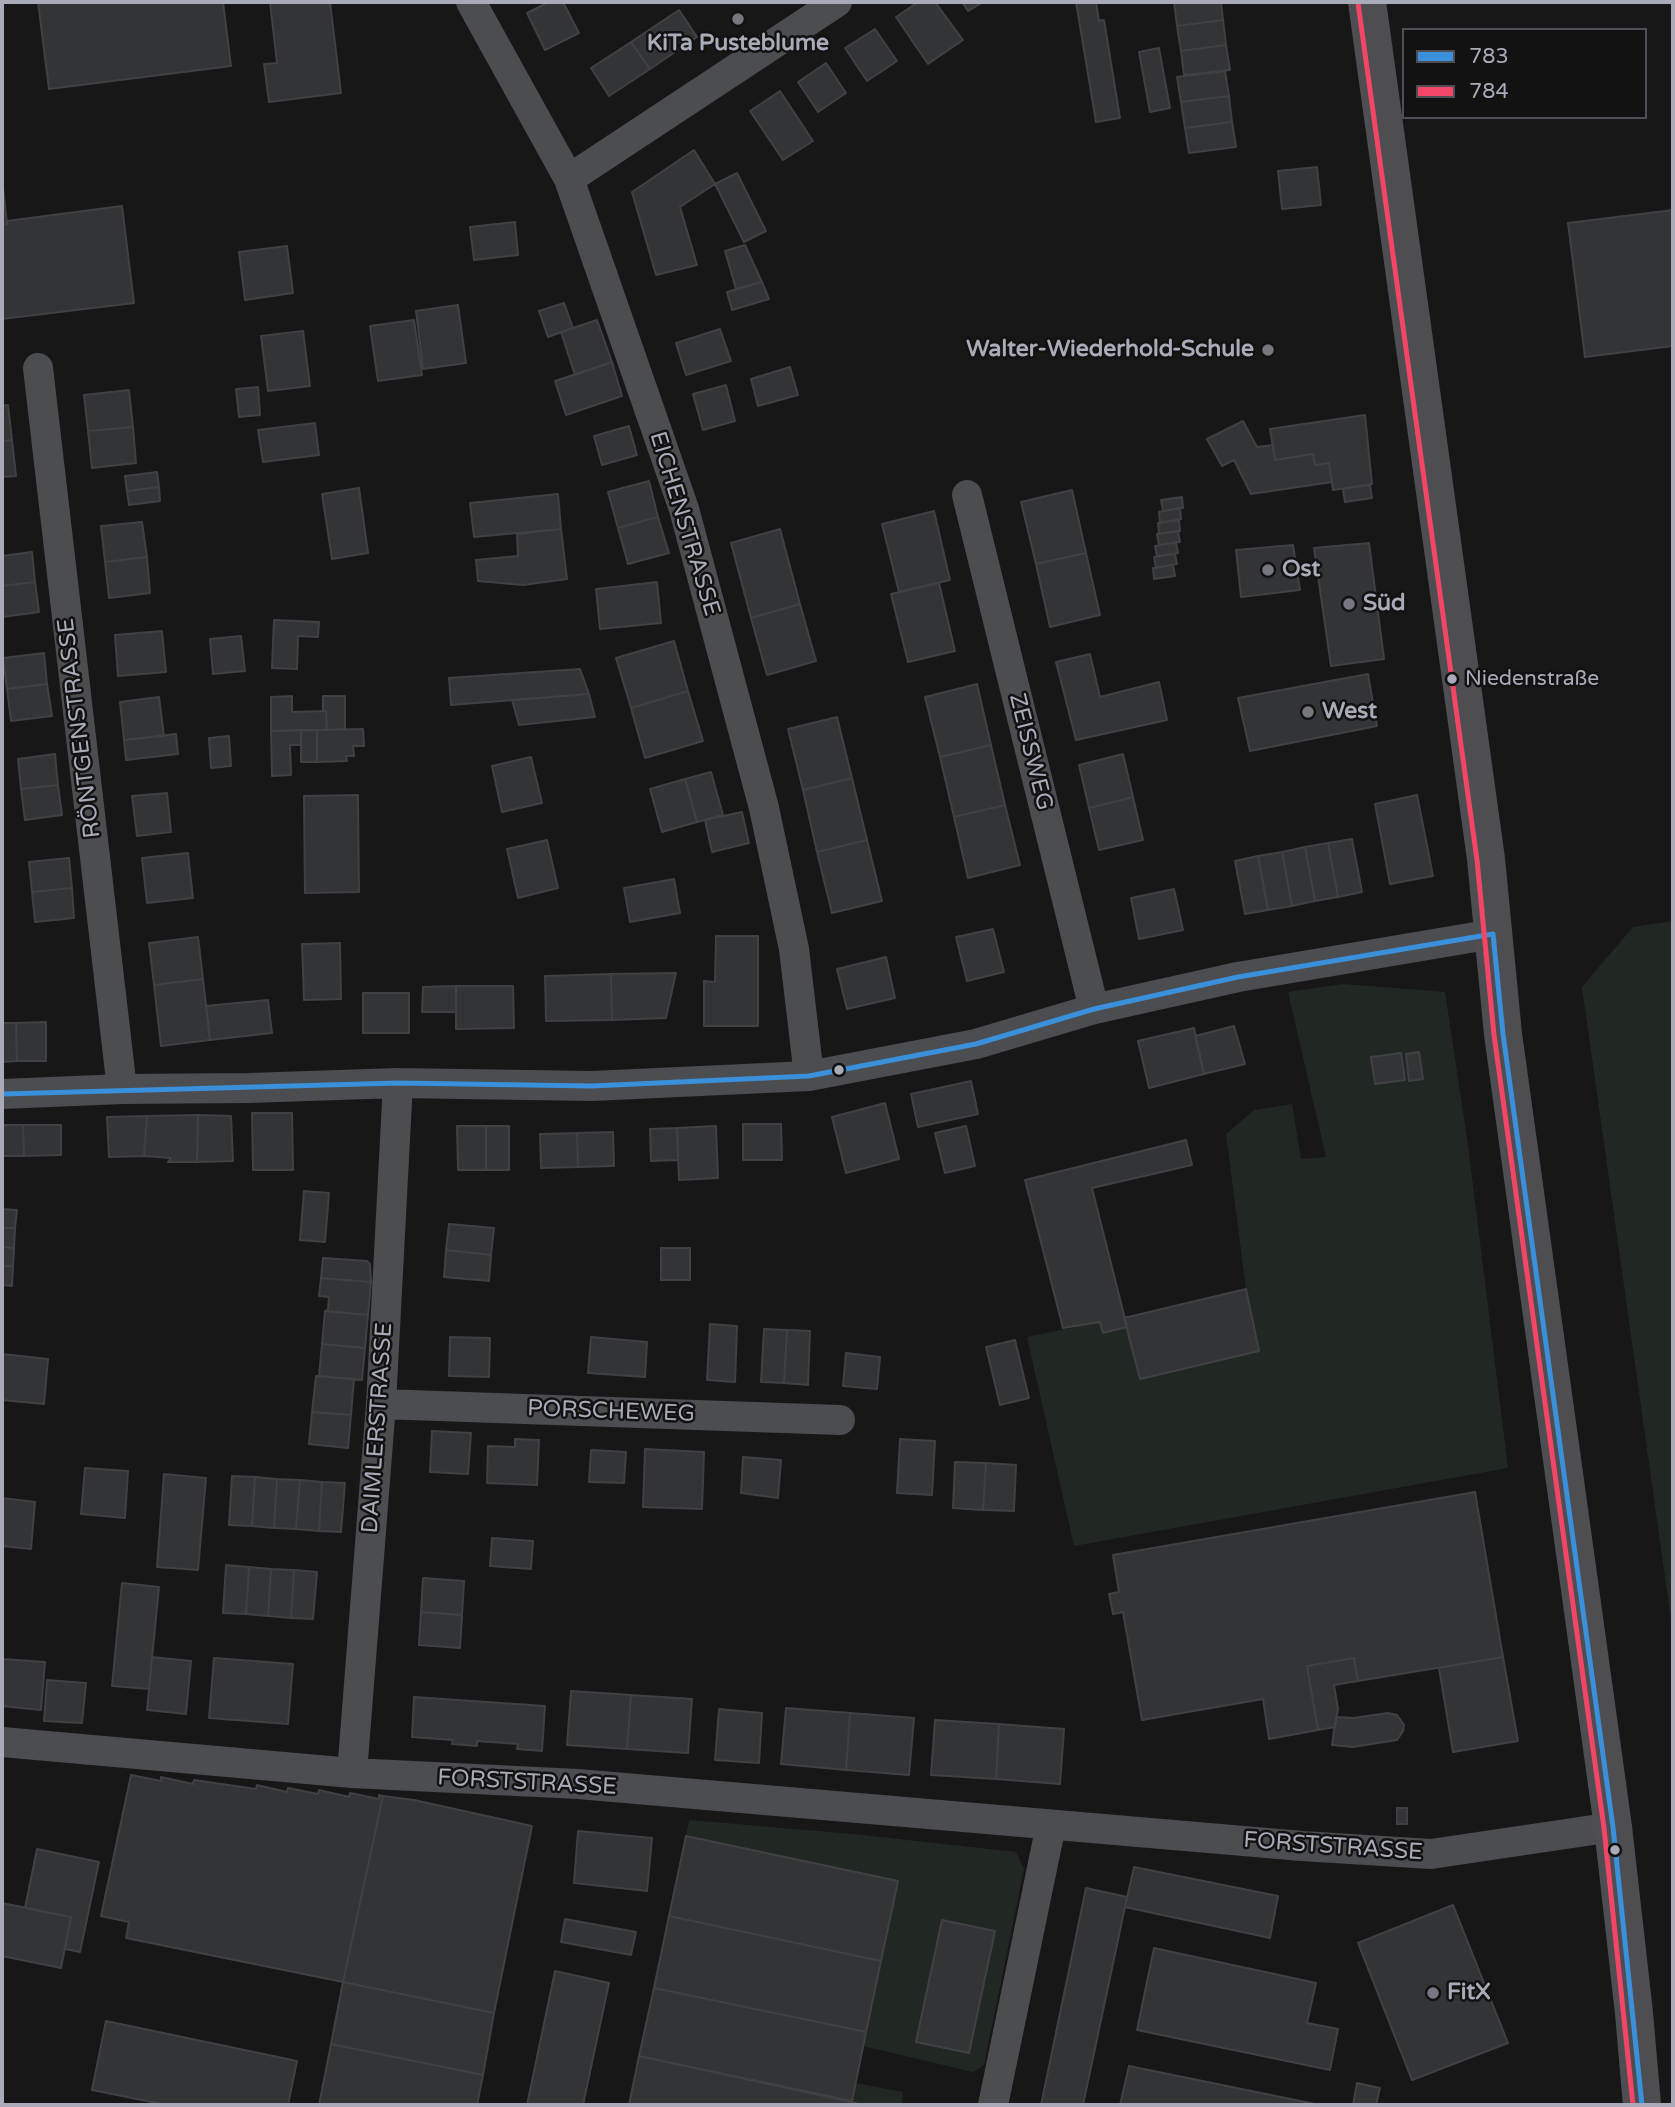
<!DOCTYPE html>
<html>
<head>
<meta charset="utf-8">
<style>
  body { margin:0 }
  #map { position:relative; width:1675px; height:2107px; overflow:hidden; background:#171718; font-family:"Varela Round",sans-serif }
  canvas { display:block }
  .frame { position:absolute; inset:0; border:4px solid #a9abb8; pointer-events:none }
  .legend { position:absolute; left:1402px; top:28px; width:245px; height:91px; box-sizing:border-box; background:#121213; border:2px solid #4e4f55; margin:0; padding:9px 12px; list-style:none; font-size:21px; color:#a9abb8 }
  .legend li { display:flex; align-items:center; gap:14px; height:35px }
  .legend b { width:35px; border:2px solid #4e4f55 }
</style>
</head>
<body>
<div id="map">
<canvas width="1675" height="2107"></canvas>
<div class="frame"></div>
<ul class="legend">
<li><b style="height:9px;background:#3a90db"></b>783</li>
<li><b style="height:9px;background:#f34667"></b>784</li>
</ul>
</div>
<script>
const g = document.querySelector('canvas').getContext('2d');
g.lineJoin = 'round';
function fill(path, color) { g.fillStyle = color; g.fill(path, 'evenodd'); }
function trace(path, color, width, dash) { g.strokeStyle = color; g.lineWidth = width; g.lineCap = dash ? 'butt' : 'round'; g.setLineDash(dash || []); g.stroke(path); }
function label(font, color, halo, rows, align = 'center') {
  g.font = font + ' "Varela Round",sans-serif'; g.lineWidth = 5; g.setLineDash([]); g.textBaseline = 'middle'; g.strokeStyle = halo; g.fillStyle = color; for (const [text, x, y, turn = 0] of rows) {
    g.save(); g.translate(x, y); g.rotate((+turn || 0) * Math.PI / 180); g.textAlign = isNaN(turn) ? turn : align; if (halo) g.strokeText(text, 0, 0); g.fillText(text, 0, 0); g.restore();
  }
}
const green = new Path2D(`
  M 1673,921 L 1673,1634 L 1582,987 L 1633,927 Z
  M 1343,984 L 1445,992 L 1468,1145 L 1508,1468 L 1074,1546 L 1027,1337 L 1100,1322 L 1103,1333 L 1127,1327 L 1140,1378 L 1259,1351 L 1246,1289 L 1226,1134 L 1254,1110 L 1292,1104 L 1301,1159 L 1326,1157 L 1288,992 Z
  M 689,1820 L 853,1834 L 1016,1852 L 1024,1869 L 984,2065 L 973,2072 L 863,2046 L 898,1881 L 686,1836 Z
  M 855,2083 L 903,2092 L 902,2105 L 869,2105 L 852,2101 Z`);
const building = new Path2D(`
  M 38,2 L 223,2 L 231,66 L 49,89 Z
  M 270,2 L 330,2 L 341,93 L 269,102 L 264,64 L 277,63 Z
  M 549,2 L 563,2 L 579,33 L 545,50 L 527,13 Z
  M 918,2 L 935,2 L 963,40 L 928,64 L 896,17 Z
  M 962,2 L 983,2 L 968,11 Z
  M 1076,2 L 1096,2 L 1099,21 L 1104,20 L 1120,118 L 1096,122 Z
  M 1174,2 L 1221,2 L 1223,20 L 1177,26 Z
  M 679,10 L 697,37 L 650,69 L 631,42 Z
  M 1223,20 L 1226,45 L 1181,51 L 1177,26 Z
  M 875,29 L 897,61 L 867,81 L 845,48 Z
  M 631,42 L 650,69 L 609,96 L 591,68 Z
  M 1226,45 L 1230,70 L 1184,75 L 1181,51 Z
  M 1159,48 L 1170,108 L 1150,112 L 1139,52 Z
  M 826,63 L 846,93 L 818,112 L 798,82 Z
  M 1225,71 L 1229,96 L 1181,102 L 1177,77 Z
  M 780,91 L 813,141 L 783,160 L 750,111 Z
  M 1229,96 L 1232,122 L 1185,128 L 1181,102 Z
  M 1232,122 L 1236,147 L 1189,153 L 1185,128 Z
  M 694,150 L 715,184 L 680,207 L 697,265 L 656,275 L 632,192 Z
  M 1317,167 L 1321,205 L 1282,209 L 1278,171 Z
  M 737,173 L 766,231 L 744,242 L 715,184 Z
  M 2,178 L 7,224 L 2,225 Z
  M 122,206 L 134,303 L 2,319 L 2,225 L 7,224 L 7,221 Z
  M 1673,210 L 1673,346 L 1585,357 L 1568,223 Z
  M 515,222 L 518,255 L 474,260 L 470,227 Z
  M 745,245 L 762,282 L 736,289 L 725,251 Z
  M 287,246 L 293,293 L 245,300 L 239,252 Z
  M 762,282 L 769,299 L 732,310 L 727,292 Z
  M 564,303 L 573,328 L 548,337 L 539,311 Z
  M 458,305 L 466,363 L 423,369 L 416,311 Z
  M 414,320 L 422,375 L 378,381 L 370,326 Z
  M 597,320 L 612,362 L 575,375 L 561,332 Z
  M 720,329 L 731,361 L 686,375 L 676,343 Z
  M 303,331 L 310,386 L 268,391 L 261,336 Z
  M 612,362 L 622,396 L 566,415 L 555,381 Z
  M 790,367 L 798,395 L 758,406 L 751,379 Z
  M 726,385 L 735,421 L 703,430 L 693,394 Z
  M 258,387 L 260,415 L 239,417 L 236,389 Z
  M 129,390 L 133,427 L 88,431 L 84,395 Z
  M 8,405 L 12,440 L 2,441 L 2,406 Z
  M 1365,415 L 1372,484 L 1333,490 L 1329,463 L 1315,465 L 1313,454 L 1275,460 L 1270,429 Z
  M 1243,421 L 1257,447 L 1273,445 L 1275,460 L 1313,454 L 1315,465 L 1329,463 L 1332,482 L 1251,494 L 1234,460 L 1222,466 L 1207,439 Z
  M 315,423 L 319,455 L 263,462 L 258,430 Z
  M 629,426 L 637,455 L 602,465 L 594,436 Z
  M 133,427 L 136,463 L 92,468 L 88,431 Z
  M 12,440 L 16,476 L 2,477 L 2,441 Z
  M 157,472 L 159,487 L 127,491 L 125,476 Z
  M 649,481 L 658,517 L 618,528 L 608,492 Z
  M 1370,485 L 1372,498 L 1345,502 L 1343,489 Z
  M 159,487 L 160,501 L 129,505 L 127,491 Z
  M 359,488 L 368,553 L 332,559 L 322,494 Z
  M 1072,490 L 1086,553 L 1036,564 L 1021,502 Z
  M 558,494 L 561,529 L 474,537 L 470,503 Z
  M 1182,497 L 1183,508 L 1163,511 L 1161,500 Z
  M 1180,508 L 1181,519 L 1160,523 L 1159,512 Z
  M 934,511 L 950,580 L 899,592 L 882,524 Z
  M 658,517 L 669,553 L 628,564 L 618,528 Z
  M 1179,520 L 1180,531 L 1159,534 L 1158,523 Z
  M 142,522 L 147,557 L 105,562 L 101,526 Z
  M 561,529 L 567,579 L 523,585 L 478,581 L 476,560 L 518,556 L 517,534 Z
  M 780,529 L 800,604 L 751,618 L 731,543 Z
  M 1178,531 L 1180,542 L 1159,545 L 1157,534 Z
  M 1176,542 L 1178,553 L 1157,556 L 1155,546 Z
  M 1369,543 L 1384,659 L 1331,666 L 1314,548 Z
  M 1293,545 L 1300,590 L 1241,597 L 1236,550 Z
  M 32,552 L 35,582 L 2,586 L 2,556 Z
  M 1086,553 L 1100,615 L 1050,627 L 1036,564 Z
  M 1175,554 L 1177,564 L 1156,568 L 1154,557 Z
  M 147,557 L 150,593 L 109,598 L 105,562 Z
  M 1173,565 L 1175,576 L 1154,579 L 1153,568 Z
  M 35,582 L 39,612 L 2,617 L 2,586 Z
  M 657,582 L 661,623 L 600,629 L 596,589 Z
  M 939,583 L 955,651 L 908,662 L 891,594 Z
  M 800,604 L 816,661 L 767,675 L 751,618 Z
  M 274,620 L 319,622 L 318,637 L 298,636 L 297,669 L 272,668 Z
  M 162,631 L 166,672 L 118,676 L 115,635 Z
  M 241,636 L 245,671 L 213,674 L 210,639 Z
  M 674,641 L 688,691 L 631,708 L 616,658 Z
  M 44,653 L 47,684 L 7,689 L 3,658 Z
  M 1090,654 L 1100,697 L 1159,682 L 1167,720 L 1076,740 L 1056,662 Z
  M 580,669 L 589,694 L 451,705 L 449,678 Z
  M 1368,674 L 1377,726 L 1250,751 L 1238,698 Z
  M 47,684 L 52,716 L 11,721 L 7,689 Z
  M 977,684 L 991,745 L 940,757 L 925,697 Z
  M 688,691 L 703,741 L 645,758 L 631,708 Z
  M 589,694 L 595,717 L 519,725 L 512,700 Z
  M 292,696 L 292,712 L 326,711 L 327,730 L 271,731 L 271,697 Z
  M 323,696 L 345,696 L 345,729 L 327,730 L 326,711 L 323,711 Z
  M 159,697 L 164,736 L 124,740 L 120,702 Z
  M 837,717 L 852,778 L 803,790 L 788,729 Z
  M 363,729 L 364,746 L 353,746 L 354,756 L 346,756 L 347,761 L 317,762 L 317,730 Z
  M 301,730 L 301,745 L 290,745 L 291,775 L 272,776 L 271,731 Z
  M 301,730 L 317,730 L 317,762 L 301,762 Z
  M 176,734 L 178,754 L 126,760 L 124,740 Z
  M 229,736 L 231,766 L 211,768 L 209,738 Z
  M 991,745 L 1005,805 L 954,817 L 940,757 Z
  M 55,754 L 58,785 L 21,789 L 18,759 Z
  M 1123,754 L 1133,797 L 1089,808 L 1079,765 Z
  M 531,757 L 542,803 L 502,812 L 492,766 Z
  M 711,772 L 723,815 L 697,822 L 685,779 Z
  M 852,778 L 867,840 L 817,852 L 803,790 Z
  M 685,779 L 697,822 L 662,832 L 650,789 Z
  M 58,785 L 62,815 L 25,820 L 21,789 Z
  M 167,793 L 171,832 L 137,836 L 132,796 Z
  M 358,795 L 359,892 L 305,893 L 304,796 Z
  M 1417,795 L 1433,876 L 1390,884 L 1375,804 Z
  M 1133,797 L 1143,840 L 1099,850 L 1089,808 Z
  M 1005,805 L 1020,865 L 968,878 L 954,817 Z
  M 742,812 L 749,843 L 712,852 L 705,820 Z
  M 1352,839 L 1362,892 L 1338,897 L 1328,843 Z
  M 547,840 L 558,888 L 518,898 L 507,849 Z
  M 867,840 L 882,901 L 832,913 L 817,852 Z
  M 1328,843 L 1338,897 L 1315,901 L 1305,847 Z
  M 1305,847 L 1315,901 L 1292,906 L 1282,852 Z
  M 1282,852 L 1292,906 L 1268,910 L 1258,856 Z
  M 188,853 L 193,898 L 147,903 L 142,858 Z
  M 1258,856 L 1268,910 L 1245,914 L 1235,861 Z
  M 69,858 L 72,888 L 32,892 L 29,862 Z
  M 674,879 L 680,913 L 630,922 L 624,888 Z
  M 72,888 L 74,918 L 35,922 L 32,892 Z
  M 1174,889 L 1183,930 L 1139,939 L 1131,898 Z
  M 993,929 L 1004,972 L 967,981 L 956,937 Z
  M 716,936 L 758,936 L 758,1026 L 704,1026 L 704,981 L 715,982 Z
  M 198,937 L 203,979 L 154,985 L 149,943 Z
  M 340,943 L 341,999 L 304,1000 L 302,944 Z
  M 886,957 L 895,998 L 847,1009 L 837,969 Z
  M 676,973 L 666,1018 L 612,1020 L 611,974 Z
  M 611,974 L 612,1020 L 546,1021 L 545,976 Z
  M 203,979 L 210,1040 L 161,1046 L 154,985 Z
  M 456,986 L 513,986 L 514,1028 L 456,1029 Z
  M 456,986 L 456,1012 L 422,1012 L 423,987 Z
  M 363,993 L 409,993 L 409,1033 L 363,1033 Z
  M 268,1000 L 272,1033 L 210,1040 L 206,1006 Z
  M 46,1022 L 46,1061 L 17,1061 L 16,1023 Z
  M 2,1023 L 16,1023 L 17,1061 L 2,1062 Z
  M 1234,1026 L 1245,1064 L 1204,1074 L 1195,1036 Z
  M 1194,1028 L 1204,1074 L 1149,1088 L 1138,1041 Z
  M 1419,1052 L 1423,1079 L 1409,1081 L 1406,1054 Z
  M 1401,1053 L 1405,1080 L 1375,1084 L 1371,1057 Z
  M 971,1081 L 978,1114 L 918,1127 L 911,1094 Z
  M 885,1103 L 899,1159 L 846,1173 L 832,1117 Z
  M 252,1113 L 292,1113 L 293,1170 L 253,1170 Z
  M 198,1115 L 231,1116 L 233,1161 L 197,1162 Z
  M 198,1115 L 197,1162 L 168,1162 L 171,1158 L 144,1156 L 147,1116 Z
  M 147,1116 L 144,1156 L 109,1157 L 107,1117 Z
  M 743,1124 L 781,1124 L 782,1160 L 743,1160 Z
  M 2,1125 L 23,1125 L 24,1156 L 2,1156 Z
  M 23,1125 L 61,1125 L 61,1155 L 24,1156 Z
  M 457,1126 L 486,1126 L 486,1170 L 458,1170 Z
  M 486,1126 L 509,1126 L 509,1170 L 486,1170 Z
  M 716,1126 L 718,1178 L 679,1180 L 677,1128 Z
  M 966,1126 L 975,1166 L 945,1173 L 935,1133 Z
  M 677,1128 L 678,1160 L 651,1161 L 650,1129 Z
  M 613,1132 L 614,1166 L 578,1167 L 577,1133 Z
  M 577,1133 L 578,1167 L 541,1168 L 540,1134 Z
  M 1186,1140 L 1192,1165 L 1092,1188 L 1127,1327 L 1103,1333 L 1100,1322 L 1063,1328 L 1025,1180 Z
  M 304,1191 L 329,1193 L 325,1242 L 300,1240 Z
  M 2,1209 L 17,1210 L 15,1228 L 2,1228 Z
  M 449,1224 L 494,1228 L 491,1255 L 446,1250 Z
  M 2,1228 L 15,1228 L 14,1248 L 2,1247 Z
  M 2,1247 L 14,1248 L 13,1266 L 2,1266 Z
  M 661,1248 L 690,1248 L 690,1280 L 661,1280 Z
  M 446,1250 L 491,1255 L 489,1281 L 444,1277 Z
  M 323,1258 L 367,1261 L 370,1264 L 371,1282 L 321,1278 Z
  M 2,1266 L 13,1266 L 12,1286 L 2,1285 Z
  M 321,1278 L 371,1282 L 368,1315 L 325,1311 L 328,1310 L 329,1297 L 319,1296 Z
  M 1246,1289 L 1259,1351 L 1140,1379 L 1124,1318 Z
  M 325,1311 L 368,1315 L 365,1348 L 322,1344 Z
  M 710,1324 L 737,1326 L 735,1382 L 707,1380 Z
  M 764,1329 L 787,1330 L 784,1383 L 761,1382 Z
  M 787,1330 L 810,1331 L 808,1385 L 784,1383 Z
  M 450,1337 L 490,1338 L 489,1377 L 449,1376 Z
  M 591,1337 L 647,1342 L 645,1377 L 588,1373 Z
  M 1015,1340 L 1029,1398 L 1000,1405 L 986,1347 Z
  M 322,1344 L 365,1348 L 362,1380 L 319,1376 Z
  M 846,1353 L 880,1357 L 877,1389 L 843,1386 Z
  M 2,1354 L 48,1359 L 44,1404 L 2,1400 Z
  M 316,1376 L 354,1379 L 351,1415 L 312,1412 Z
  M 312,1412 L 351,1415 L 348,1448 L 309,1444 Z
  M 432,1431 L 471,1433 L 468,1474 L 430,1472 Z
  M 515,1439 L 539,1440 L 537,1485 L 487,1483 L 488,1446 L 515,1447 Z
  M 900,1439 L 935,1441 L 932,1495 L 897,1493 Z
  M 645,1449 L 704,1452 L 702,1509 L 643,1507 Z
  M 591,1450 L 626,1452 L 624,1483 L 589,1482 Z
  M 743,1457 L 781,1460 L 778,1498 L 741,1493 Z
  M 955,1462 L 986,1463 L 983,1510 L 953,1508 Z
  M 986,1463 L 1016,1465 L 1014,1511 L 983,1510 Z
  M 85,1468 L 128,1471 L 125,1518 L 81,1514 Z
  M 164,1474 L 206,1478 L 198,1570 L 157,1567 Z
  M 232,1476 L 255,1477 L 252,1526 L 229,1525 Z
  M 255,1477 L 277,1479 L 274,1528 L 252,1526 Z
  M 277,1479 L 300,1480 L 296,1529 L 274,1528 Z
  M 300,1480 L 322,1482 L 319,1531 L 296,1529 Z
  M 322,1482 L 345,1483 L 341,1532 L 319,1531 Z
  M 1475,1492 L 1503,1657 L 1358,1681 L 1354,1658 L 1307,1666 L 1318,1730 L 1269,1739 L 1263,1699 L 1142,1720 L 1123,1612 L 1113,1614 L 1109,1594 L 1119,1592 L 1113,1555 Z
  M 2,1498 L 35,1502 L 31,1549 L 2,1546 Z
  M 492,1538 L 533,1541 L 531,1569 L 490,1566 Z
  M 226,1565 L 249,1567 L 246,1614 L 223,1613 Z
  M 249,1567 L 271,1569 L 268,1616 L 246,1614 Z
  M 271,1569 L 294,1570 L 291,1618 L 268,1616 Z
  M 294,1570 L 317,1572 L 313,1619 L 291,1618 Z
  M 423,1578 L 464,1581 L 462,1615 L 421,1612 Z
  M 122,1583 L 159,1587 L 149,1689 L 112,1686 Z
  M 421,1612 L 462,1615 L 460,1648 L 419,1645 Z
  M 152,1657 L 191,1661 L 186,1714 L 147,1710 Z
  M 1503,1657 L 1518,1741 L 1453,1752 L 1439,1668 Z
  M 214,1658 L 293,1664 L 288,1724 L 209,1718 Z
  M 1354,1658 L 1358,1681 L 1334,1685 L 1338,1709 L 1335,1727 L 1318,1730 L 1307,1666 Z
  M 2,1659 L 45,1662 L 41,1710 L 2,1706 Z
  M 47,1680 L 86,1683 L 82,1723 L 44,1721 Z
  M 571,1691 L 631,1695 L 627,1749 L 567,1745 Z
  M 631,1695 L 692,1699 L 688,1753 L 627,1749 Z
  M 414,1697 L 545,1706 L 542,1751 L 517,1749 L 518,1744 L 477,1741 L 477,1746 L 452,1744 L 453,1740 L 412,1737 Z
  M 786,1708 L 850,1713 L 846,1770 L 781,1764 Z
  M 719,1709 L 762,1713 L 759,1763 L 715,1760 Z
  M 850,1713 L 914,1718 L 909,1775 L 846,1770 Z
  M 1388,1713 L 1397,1715 L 1404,1725 L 1403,1731 L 1397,1740 L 1353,1747 L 1332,1745 L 1336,1717 L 1353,1718 Z
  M 935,1720 L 999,1724 L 996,1779 L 931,1775 Z
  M 999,1724 L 1064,1729 L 1060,1784 L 996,1779 Z
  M 131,1775 L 161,1781 L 161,1777 L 193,1784 L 194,1780 L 256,1789 L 257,1785 L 287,1792 L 288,1788 L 318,1794 L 319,1790 L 349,1797 L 350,1793 L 379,1799 L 379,1795 L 383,1796 L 343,1982 L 126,1938 L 129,1922 L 101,1916 Z
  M 383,1796 L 414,1800 L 532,1826 L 494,2013 L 343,1982 Z
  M 1397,1808 L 1407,1808 L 1407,1824 L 1397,1824 Z
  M 578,1831 L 652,1838 L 647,1891 L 574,1883 Z
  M 686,1836 L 898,1881 L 881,1961 L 669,1916 Z
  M 37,1849 L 99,1862 L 80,1952 L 65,1949 L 71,1917 L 25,1908 Z
  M 1134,1867 L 1278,1896 L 1270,1938 L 1125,1907 Z
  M 1086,1888 L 1127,1897 L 1125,1907 L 1083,2105 L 1041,2105 Z
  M 2,1903 L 71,1917 L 61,1968 L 2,1956 Z
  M 1453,1905 L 1508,2043 L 1412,2080 L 1358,1943 Z
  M 669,1916 L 881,1961 L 866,2032 L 654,1988 Z
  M 565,1919 L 636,1932 L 631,1955 L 561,1942 Z
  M 942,1920 L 995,1931 L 969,2053 L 916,2042 Z
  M 1154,1948 L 1316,1983 L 1307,2023 L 1338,2029 L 1330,2070 L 1137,2030 Z
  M 555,1971 L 609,1983 L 583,2105 L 527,2105 Z
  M 343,1982 L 494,2013 L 483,2075 L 331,2044 Z
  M 654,1988 L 866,2032 L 852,2101 L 639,2056 Z
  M 106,2021 L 297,2061 L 288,2105 L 167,2105 L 92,2090 Z
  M 331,2044 L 483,2075 L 477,2105 L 319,2105 Z
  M 639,2056 L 865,2105 L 629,2105 Z
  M 1129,2066 L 1320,2105 L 1120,2105 Z
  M 1357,2083 L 1380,2088 L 1376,2105 L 1353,2105 Z`);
const street = new Path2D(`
  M 471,2 L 569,179 L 684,509 L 764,808 L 794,949 L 809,1076
  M 569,179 L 837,2
  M 38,368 L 122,1089
  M 967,495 L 1094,1009
  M 2,1094 L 122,1089 L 249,1088 L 398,1083 L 592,1086 L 809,1076 L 976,1044 L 1094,1009 L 1238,977 L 1493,934
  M 381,1404 L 840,1420
  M 2,1742 L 352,1773 L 578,1784 L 1302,1846 L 1431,1854 L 1613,1827
  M 352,1773 L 381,1404 L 398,1083
  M 993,2105 L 1051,1825`);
const primary = new Path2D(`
  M 1367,2 L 1486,859 L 1503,1034 L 1613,1827 L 1634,2013 L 1642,2105`);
const bus1 = new Path2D(`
  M 1493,934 L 1503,1034 L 1613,1827 L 1642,2105
  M 2,1094 L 398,1083 L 592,1086 L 809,1076 L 976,1044 L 1094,1009 L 1238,977 L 1493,934`);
const bus2 = new Path2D(`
  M 1358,3 L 1477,860 L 1494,1035 L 1604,1828 L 1633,2105`);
const markers = [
  [738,19,7,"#767780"],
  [1268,350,7,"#767780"],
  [1268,570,7,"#767780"],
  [1349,604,7,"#767780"],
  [1452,679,6,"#a9abb8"],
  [1308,712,7,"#767780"],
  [839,1070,6,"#a9abb8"],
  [1615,1850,6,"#a9abb8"],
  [1433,1993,7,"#767780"]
];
const busNames = [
  ["Niedenstraße",1465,679]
];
const poiNames = [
  ["KiTa Pusteblume",738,44,"center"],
  ["Walter-Wiederhold-Schule",1254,350,"right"],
  ["Ost",1282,570],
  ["Süd",1363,604],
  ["West",1322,712],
  ["FitX",1447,1993]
];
const streetNames = [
  ["EICHENSTRASSE",684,524,73],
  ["RÖNTGENSTRASSE",80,728,-97],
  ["ZEISSWEG",1030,752,76],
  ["PORSCHEWEG",611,1412,2],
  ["DAIMLERSTRASSE",378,1428,-86],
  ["FORSTSTRASSE",527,1783,3],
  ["FORSTSTRASSE",1333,1847,4]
];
fill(green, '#212823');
fill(building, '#333436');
trace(building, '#404144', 2);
trace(street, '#4c4d50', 30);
trace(primary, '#4e4e52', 38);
trace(bus1, '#3a90db', 5);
trace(bus2, '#f34667', 5);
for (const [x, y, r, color] of markers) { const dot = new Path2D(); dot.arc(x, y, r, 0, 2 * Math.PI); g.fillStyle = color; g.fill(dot); trace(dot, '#121213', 2.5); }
label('21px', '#a9abb8', '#121213', busNames, 'left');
label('bold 23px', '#a9abb8', '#121213', poiNames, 'left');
label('23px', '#a9abb8', '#121213', streetNames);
</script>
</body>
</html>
